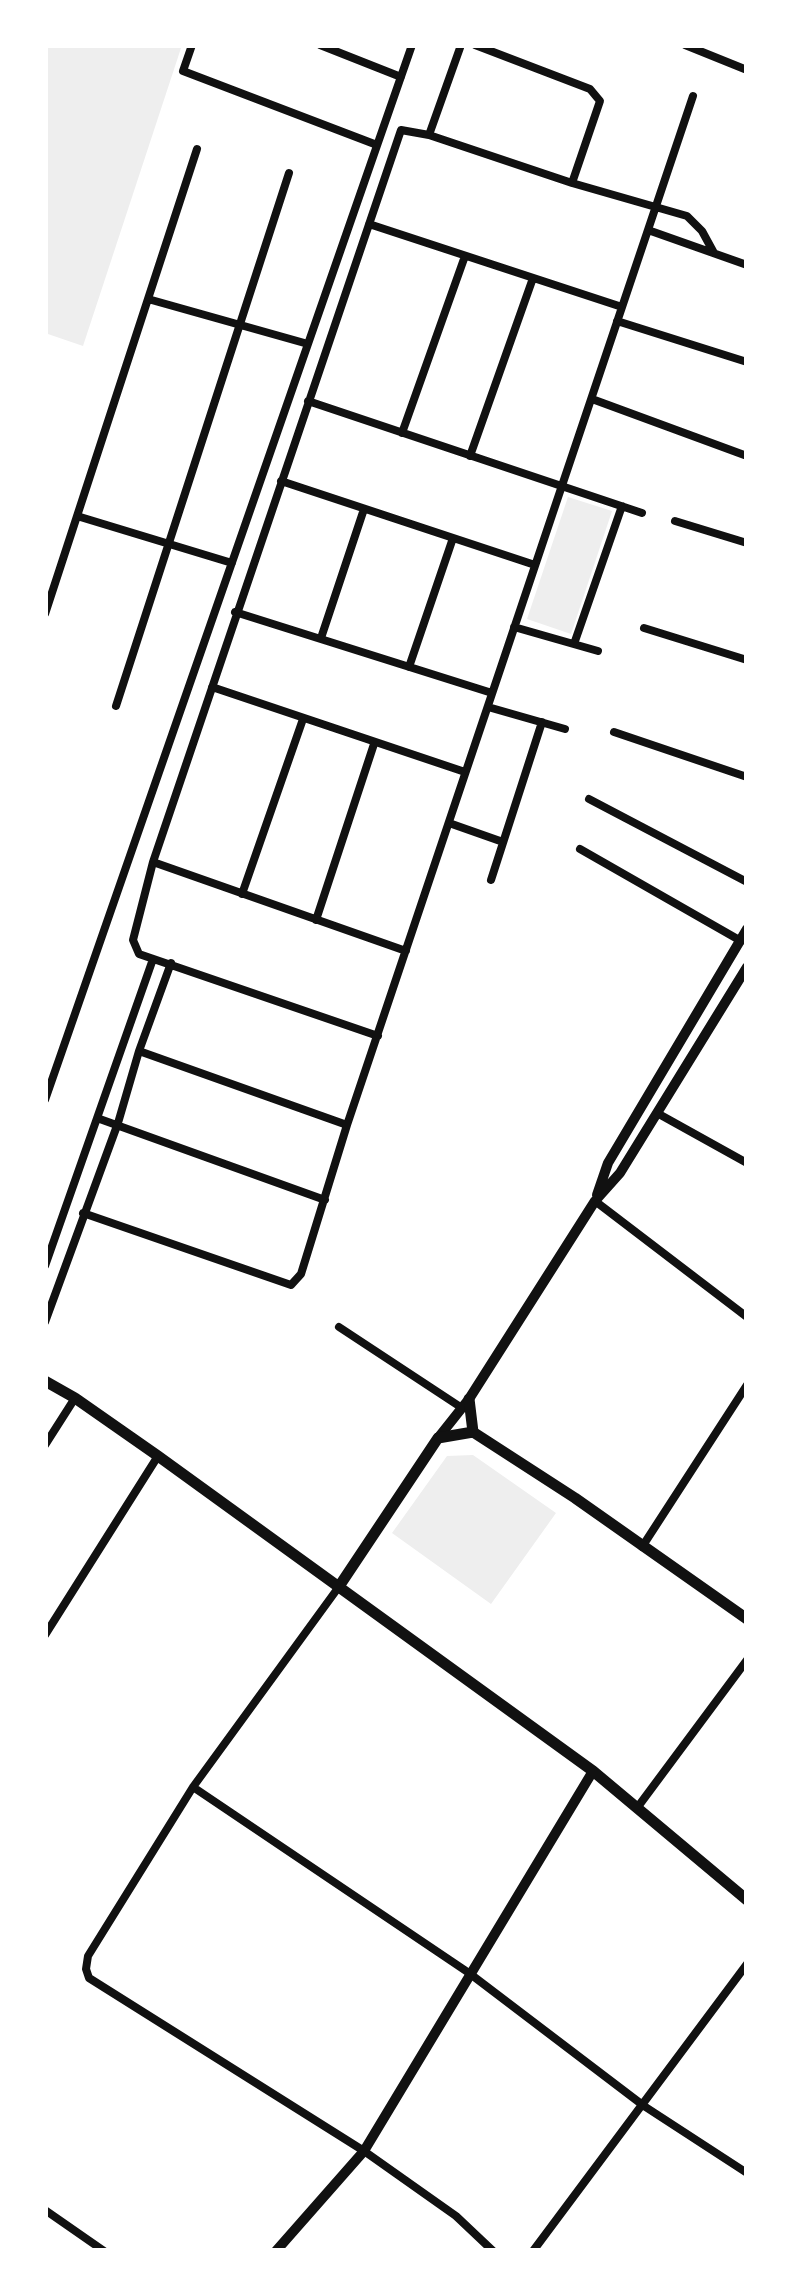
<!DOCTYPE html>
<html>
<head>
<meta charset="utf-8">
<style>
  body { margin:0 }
  #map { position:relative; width:792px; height:2296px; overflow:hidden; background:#fff; font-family:"Archivo Narrow",sans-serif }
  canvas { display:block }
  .frame { position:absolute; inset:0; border:48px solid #fff; pointer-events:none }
</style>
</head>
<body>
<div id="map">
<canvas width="792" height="2296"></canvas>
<div class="frame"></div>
</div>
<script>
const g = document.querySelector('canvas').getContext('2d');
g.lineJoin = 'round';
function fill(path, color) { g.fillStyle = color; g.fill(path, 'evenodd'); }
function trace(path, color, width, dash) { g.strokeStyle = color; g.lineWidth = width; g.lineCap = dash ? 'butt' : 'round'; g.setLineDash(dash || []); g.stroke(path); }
const green = new Path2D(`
  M 45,45 L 182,45 L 83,346 L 45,333 Z
  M 568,497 L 612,511 L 571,634 L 527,619 Z
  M 473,1455 L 556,1513 L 491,1604 L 392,1533 L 447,1456 Z`);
const minor = new Path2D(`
  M 192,45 L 183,71 L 377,145
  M 320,45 L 401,77
  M 475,45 L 590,89 L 600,101 L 572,183
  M 685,45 L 747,70
  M 429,135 L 461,45
  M 369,224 L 622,307
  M 648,230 L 747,265
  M 148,299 L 308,344
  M 617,321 L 747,362
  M 592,399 L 747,456
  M 308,401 L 642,513
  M 402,433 L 465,256
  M 470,456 L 533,278
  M 281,481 L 535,565
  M 77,516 L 232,563
  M 675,521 L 747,543
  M 235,612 L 492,693
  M 45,614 L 197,149
  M 514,627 L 598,651
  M 644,628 L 747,660
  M 321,638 L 364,509
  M 574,644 L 622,506
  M 409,667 L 453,538
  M 212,687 L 465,772
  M 116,706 L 289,173
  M 488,707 L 565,729
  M 614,732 L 747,777
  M 589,799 L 747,882
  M 449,823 L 503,842
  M 580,849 L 741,941
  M 153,862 L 406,951
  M 491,880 L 542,722
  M 242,894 L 303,719
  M 316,920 L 374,744
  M 378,1036 L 139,954 L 133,940 L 153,862 L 401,130 L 429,135 L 572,183 L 687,216 L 702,231 L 714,253
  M 139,1051 L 347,1125
  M 45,1100 L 412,45
  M 657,1113 L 747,1163
  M 97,1118 L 325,1200
  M 595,1201 L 747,1317
  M 83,1213 L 291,1285 L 301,1274 L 347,1125 L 693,96
  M 45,1266 L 153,959
  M 45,1322 L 118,1123 L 139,1051 L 171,963
  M 339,1327 L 462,1408
  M 45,1445 L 75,1398
  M 642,1547 L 747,1385
  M 338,1588 L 193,1787 L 88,1956 L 86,1969 L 89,1978 L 364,2151 L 456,2216 L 493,2251
  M 45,1635 L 158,1456
  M 193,1787 L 469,1973 L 644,2106 L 747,2173
  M 637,1808 L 747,1660
  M 45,2210 L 104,2251
  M 533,2251 L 747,1964`);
const secondary = new Path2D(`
  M 597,1195 L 608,1163 L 747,929
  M 438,1438 L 469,1399 L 595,1201 L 620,1173 L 747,967
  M 276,2251 L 364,2151 L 593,1771`);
const primary = new Path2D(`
  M 45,1381 L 75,1398 L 158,1456 L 593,1771 L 747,1900
  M 469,1399 L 473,1432
  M 338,1588 L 438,1438 L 473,1432 L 575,1498 L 747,1619`);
fill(green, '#eee');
trace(minor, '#111', 8);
trace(secondary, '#111', 10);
trace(primary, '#111', 11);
</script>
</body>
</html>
